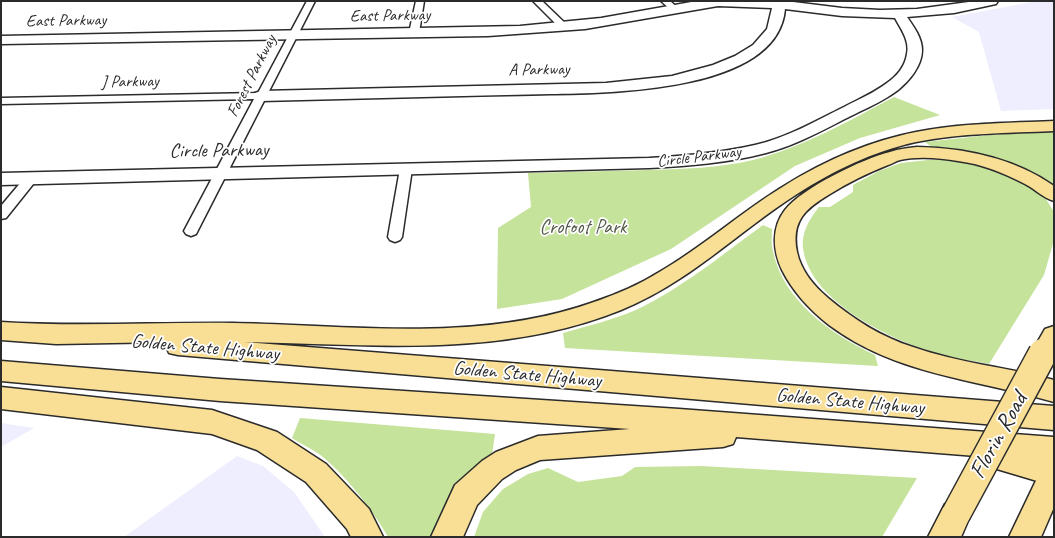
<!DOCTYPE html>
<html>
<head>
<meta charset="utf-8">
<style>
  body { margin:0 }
  #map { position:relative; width:1055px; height:538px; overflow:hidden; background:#fff; font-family:Caveat,sans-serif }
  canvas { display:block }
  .frame { position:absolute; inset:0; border:2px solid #2b2b2b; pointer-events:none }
</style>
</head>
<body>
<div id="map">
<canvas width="1055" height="538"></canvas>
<div class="frame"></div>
</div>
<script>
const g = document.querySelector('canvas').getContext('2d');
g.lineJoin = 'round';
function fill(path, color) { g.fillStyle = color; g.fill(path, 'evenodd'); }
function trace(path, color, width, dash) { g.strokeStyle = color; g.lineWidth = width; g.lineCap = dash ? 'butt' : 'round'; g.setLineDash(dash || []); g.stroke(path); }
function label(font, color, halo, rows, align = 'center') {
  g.font = font + ' Caveat,sans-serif'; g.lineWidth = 3.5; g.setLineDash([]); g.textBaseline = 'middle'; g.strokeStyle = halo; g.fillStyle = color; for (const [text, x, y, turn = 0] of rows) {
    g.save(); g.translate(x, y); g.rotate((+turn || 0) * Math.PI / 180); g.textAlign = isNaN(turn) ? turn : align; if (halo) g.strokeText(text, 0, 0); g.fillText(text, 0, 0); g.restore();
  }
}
const built = new Path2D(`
  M 1037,1 L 1054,1 L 1054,109 L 1001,111 L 979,32 L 952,17 Z
  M 1,423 L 34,428 L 1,447 Z
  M 237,456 L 263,466 L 294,492 L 325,537 L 124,537 Z`);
const green = new Path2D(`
  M 894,97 L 940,115 L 860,138 L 795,166 L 671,249 L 562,299 L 497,309 L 498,228 L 531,207 L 528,173 C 568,172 608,171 647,170 C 682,169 719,168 753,160 C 803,147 849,121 894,97 Z
  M 1054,130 L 1054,188 L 933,148 L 925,142 L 980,136 Z
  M 928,160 L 951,160 L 980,166 L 1006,174 L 1025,184 L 1046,199 L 1054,212 L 1054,240 L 1044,275 L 989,364 C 976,361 962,360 950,357 C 901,345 810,305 803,248 C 801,233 810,218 819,207 L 830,207 L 853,192 L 853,185 L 879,171 L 901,163 Z
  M 763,225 L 772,229 C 772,236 771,244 773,251 C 783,301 831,334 875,355 L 878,366 L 565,348 L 563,333 C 587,326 613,320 636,310 C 682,288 722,255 763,225 Z
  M 300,418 L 495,434 L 492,455 L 436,537 L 388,537 C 373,510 343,472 319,454 C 310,448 301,444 292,438 Z
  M 701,466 L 917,478 L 882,537 L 474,537 L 483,512 L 503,489 L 528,474 L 548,468 L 578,482 L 622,476 L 635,467 Z`);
const street = new Path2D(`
  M 307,1 L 315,1 L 196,234 L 191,236 L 186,234 L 184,231 L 254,99 L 1,104 L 1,98 L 258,93 Z
  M 416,1 L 424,1 L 419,33 L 414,36 L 409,33 Z
  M 533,1 L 542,1 L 567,25 L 569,27 L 567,29 L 561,29 Z
  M 661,1 L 670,1 L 679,9 L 678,11 L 672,11 Z
  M 406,165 L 410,166 L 412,169 L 402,237 L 400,240 L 395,242 L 390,240 L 388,237 L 400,169 L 402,166 Z
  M 32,174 L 37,175 L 38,178 L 6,218 L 1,219 L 1,206 L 27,175 Z`);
const secondary = new Path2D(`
  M 697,1 L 785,1 L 842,8 L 880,10 L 917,9 L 976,1 L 998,1 L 996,4 L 954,13 L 907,17 C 914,27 922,38 922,50 C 922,66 909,81 898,90 C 885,100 869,107 855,114 C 826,128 798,145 766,153 C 728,163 688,166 649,168 L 1,185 L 1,173 L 649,158 C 684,156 720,153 755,145 C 786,138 816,121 844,107 C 859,99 874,93 887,83 C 897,76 905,67 907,54 C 910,41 901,29 895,18 L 842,16 L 785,9 C 778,92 611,93 550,94 C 521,95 492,95 463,96 C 396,98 328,99 261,101 L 255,99 L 253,96 L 255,93 L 261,91 L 606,83 L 672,76 L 713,65 L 735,56 L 753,45 L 767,29 L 772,8 L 718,6 L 585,29 L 488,36 L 1,44 L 1,36 L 520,26 L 601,18 Z`);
const primary = new Path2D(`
  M 1054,326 L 1054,356 L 1045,360 L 1036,357 L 1033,350 L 1045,329 Z
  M 1054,460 L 1054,507 L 1041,537 L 1009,537 L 1044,464 Z
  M 956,499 L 967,504 L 971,514 L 961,537 L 928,537 L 945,504 Z`);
const highway = new Path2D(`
  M 1054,121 L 1054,131 C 1009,133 961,133 916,142 C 874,151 833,171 797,194 C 736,233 690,282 621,310 C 499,359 372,344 244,342 L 1054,406 L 1054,430 L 178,355 L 169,353 L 166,346 L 168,342 L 56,344 L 1,340 L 1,322 C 78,327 156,322 233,323 C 351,325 476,343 591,303 C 615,295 639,285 661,271 C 704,246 741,212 784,186 C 824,161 870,141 916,132 C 961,123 1008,123 1054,121 Z
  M 917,147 C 965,148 1014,158 1054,186 L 1054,201 C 1043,198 1035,189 1025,184 C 1004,173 982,164 958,161 C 940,158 918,156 900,160 C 896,161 892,164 888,165 C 868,173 849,182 830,194 C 805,209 791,221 797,252 C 801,271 814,286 828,298 C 853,319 881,337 913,347 C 958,363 1007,367 1054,380 L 1054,402 C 976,379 896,375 829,325 C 810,310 793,292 782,270 C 773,251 771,228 785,210 C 802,188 862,159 890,152 C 899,149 908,148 917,147 Z
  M 1,361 L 220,379 L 679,409 L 1054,437 L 1054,486 L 980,464 L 976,456 L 736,437 L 733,444 L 723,447 L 540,460 L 516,470 L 502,479 L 477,505 L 463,537 L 431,537 L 455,485 L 482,461 L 496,452 L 538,436 L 630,429 L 220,401 L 1,381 Z
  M 1,387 L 212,410 L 277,432 L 326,464 L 369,509 L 383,537 L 351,537 L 347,529 L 306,482 L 257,450 L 212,434 L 1,409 Z`);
const primaryBridgeFar1 = new Path2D(`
  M 1043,354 L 1045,350`);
const primaryBridge = new Path2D(`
  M 956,514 L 1043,353`);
const farStreetnames = [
  ["East Parkway",390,16,-1],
  ["East Parkway",66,21,-1],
  ["A Parkway",539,70,-1],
  ["Forest Parkway",252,76,-63],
  ["J Parkway",130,82,-1],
  ["Circle Parkway",699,157,-7]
];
const streetNames = [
  ["Circle Parkway",219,151,-1],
  ["Golden State Highway",205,348,5],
  ["Golden State Highway",527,375,5],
  ["Golden State Highway",850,402,5]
];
const parkNames = [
  ["Crofoot Park",583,228]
];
const nearStreetnames = [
  ["Florin Road",999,436,-61]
];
fill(built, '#eeeefe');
fill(green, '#c5e39b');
trace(street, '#2b2b2b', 3);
trace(secondary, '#2b2b2b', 3);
trace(primary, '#2b2b2b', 3);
trace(highway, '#2b2b2b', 3);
fill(street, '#fff');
fill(secondary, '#fff');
fill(primary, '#f9df96');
fill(highway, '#f9df96');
trace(primaryBridgeFar1, '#2b2b2b', 26, []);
trace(primaryBridge, '#2b2b2b', 31, []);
trace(primaryBridgeFar1, '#f9df96', 22);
trace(primaryBridge, '#f9df96', 28);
label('17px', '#2b2b2b', '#fff', farStreetnames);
label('20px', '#2b2b2b', '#fff', streetNames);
label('20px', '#525947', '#fff', parkNames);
label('24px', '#2b2b2b', '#fff', nearStreetnames);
</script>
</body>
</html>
